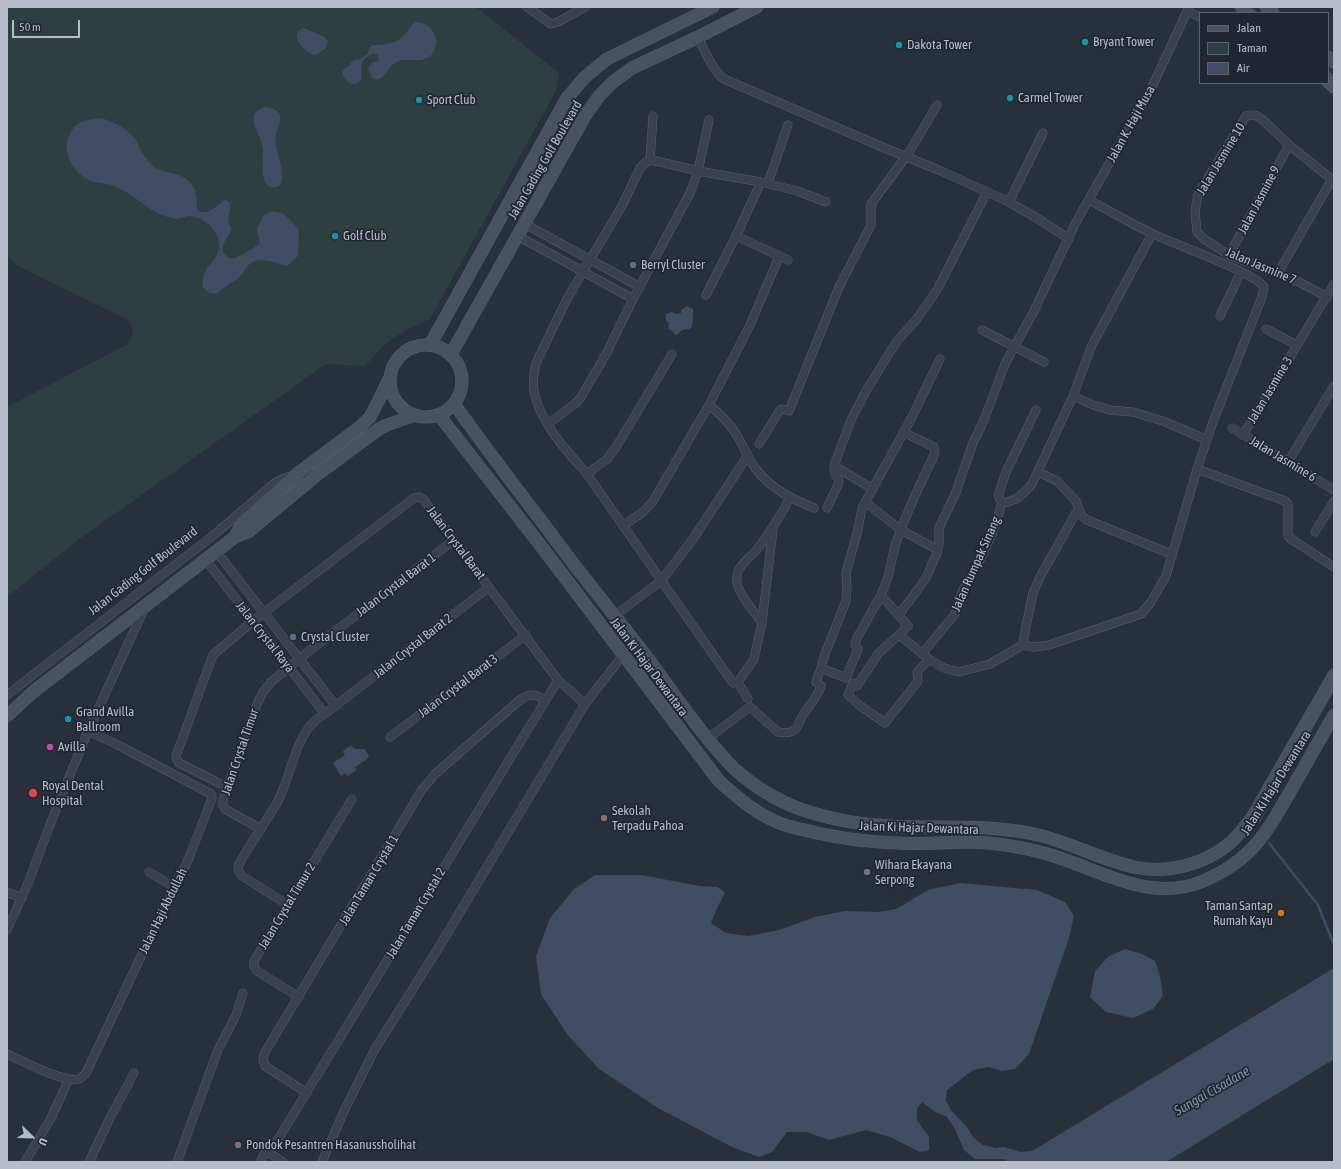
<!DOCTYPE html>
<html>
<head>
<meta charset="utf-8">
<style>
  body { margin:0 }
  #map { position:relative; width:1341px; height:1169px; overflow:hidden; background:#28303c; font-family:"Asap Condensed",sans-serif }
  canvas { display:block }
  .frame { position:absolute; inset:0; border:8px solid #b7bdc8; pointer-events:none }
  .legend { position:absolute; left:1199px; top:12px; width:130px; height:72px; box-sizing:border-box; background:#202732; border:1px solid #5c636e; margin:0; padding:5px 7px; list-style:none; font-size:12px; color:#b7bdc8 }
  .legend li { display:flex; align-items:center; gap:8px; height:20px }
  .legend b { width:20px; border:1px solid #5c636e }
  .north { position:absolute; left:12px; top:1117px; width:40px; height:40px; -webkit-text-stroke:3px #202732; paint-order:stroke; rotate:113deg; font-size:11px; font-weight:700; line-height:16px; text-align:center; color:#b7bdc8 }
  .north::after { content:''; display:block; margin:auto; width:14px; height:18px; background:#b7bdc8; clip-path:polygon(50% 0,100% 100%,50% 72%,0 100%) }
  .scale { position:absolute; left:12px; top:20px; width:68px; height:18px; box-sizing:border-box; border:2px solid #b7bdc8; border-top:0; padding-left:5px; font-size:12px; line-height:14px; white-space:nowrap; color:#b7bdc8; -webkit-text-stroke:3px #202732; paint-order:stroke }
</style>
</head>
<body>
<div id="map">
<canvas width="1341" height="1169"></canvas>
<div class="frame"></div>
<ul class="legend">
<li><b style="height:5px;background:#4a515f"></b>Jalan</li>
<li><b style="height:11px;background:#2d3f40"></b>Taman</li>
<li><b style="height:11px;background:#404d63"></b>Air</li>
</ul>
<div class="north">U</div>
<div class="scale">50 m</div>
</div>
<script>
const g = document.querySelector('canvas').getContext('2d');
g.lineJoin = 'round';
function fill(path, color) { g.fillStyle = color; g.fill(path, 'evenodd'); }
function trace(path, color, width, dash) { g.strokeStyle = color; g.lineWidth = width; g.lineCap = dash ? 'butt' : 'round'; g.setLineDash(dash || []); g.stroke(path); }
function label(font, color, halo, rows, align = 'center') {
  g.font = font + ' "Asap Condensed",sans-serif'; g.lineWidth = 3.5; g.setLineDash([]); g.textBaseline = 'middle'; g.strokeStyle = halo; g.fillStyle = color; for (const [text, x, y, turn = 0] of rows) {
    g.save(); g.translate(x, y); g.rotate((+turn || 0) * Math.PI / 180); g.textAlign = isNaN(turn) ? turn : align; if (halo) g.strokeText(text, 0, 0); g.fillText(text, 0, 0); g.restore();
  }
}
const green = new Path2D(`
  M 7,7 L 476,7 L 559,73 L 556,91 L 430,319 L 408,329 L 386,343 L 365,366 L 326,364 L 78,540 L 7,597 L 7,407 L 128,344 L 133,332 L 130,321 L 18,266 L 7,256 Z`);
const water = new Path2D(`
  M 415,22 C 421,22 427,24 431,29 C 435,33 438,41 436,46 C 430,68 409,56 396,62 C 387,67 385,82 373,79 L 368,69 L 371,63 L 378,61 L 379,59 L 378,55 L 374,53 C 371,54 363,59 362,62 C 359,67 366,86 353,84 C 349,83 347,82 345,79 C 343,76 342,74 343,70 L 349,66 L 352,61 L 356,59 L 358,60 L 368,54 L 369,48 L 372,45 C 385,45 398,44 407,32 C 410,29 411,25 415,22 Z
  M 304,28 L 325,37 L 328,41 L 325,49 L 315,55 C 304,53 287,33 304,28 Z
  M 265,107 C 293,110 273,128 276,145 C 277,153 289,184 277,187 C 257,192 264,157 263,148 C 261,133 241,114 265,107 Z
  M 102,118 C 114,123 129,129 136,140 C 138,142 138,146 140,149 C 143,154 148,162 153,166 C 163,174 179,171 190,182 C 198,190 196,201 198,211 C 212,216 215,204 226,200 L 230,203 C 231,214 225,217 231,229 C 228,240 223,238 223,252 L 227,257 L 234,259 L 255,247 L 260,243 L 257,229 L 264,215 L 271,211 L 283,213 L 299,229 L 298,256 L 287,266 C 276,264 267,258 255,261 C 247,264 244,272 239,278 C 236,281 232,282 229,284 C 221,289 219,297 208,292 C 199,288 203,275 207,268 C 210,264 214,260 216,256 C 223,245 217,231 208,224 C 203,219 195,216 188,216 C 184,217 180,219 176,219 C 173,219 168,217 165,216 C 149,211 138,198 124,191 C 119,188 112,185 107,184 C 101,182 94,183 89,180 C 75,174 64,156 67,140 C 68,137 71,133 72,130 C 78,120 92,119 102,118 Z
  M 687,306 L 693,309 L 693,320 L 692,327 L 689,329 L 682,330 L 677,335 L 674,334 L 672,331 L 668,329 L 669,323 C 665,320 665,319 666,314 L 672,312 C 675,314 677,315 681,313 L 681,310 Z
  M 351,745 C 356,751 358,749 365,749 L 369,756 L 367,759 L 355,767 L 357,770 L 347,776 L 346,773 L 341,776 L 333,763 L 345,755 L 343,751 Z
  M 595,875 L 641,875 L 700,886 L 718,887 L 725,893 L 718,906 L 711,923 L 726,933 L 749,936 L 779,930 L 815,917 L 845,911 L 878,912 L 896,909 L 928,890 L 960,883 L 1037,890 L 1065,902 L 1074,916 L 1069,938 L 1029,1054 L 1015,1069 L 1002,1071 L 989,1067 L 973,1070 L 947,1090 L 946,1101 L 951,1110 L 966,1126 L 974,1138 L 983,1145 L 996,1148 L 1004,1147 L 1021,1152 L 1032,1151 L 1334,968 L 1334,1059 L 1166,1162 L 1010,1162 L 1003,1159 L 975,1159 L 964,1150 L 956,1131 L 947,1117 L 935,1112 L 922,1102 L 917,1109 L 917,1121 L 929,1136 L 929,1150 L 920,1152 L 890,1137 L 866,1130 L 829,1140 L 807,1132 L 787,1132 L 772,1152 L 759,1157 L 732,1147 L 658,1108 L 599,1069 L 567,1034 L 541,994 L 536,956 L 550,918 L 574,889 Z
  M 1125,949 L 1142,954 L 1155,961 L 1160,976 L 1163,996 L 1153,1009 L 1133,1018 L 1106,1012 L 1090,997 L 1095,971 L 1109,956 Z`);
const stream = new Path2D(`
  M 1253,10 L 1256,13
  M 1328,72 L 1334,77
  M 1287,771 L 1334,689
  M 1259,821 L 1271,799
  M 1269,843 L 1318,905 L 1334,945`);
const street = new Path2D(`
  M 527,7 L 551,24 L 558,22 L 585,7
  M 1187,11 L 1200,17
  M 698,37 C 704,50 713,71 724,79 L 887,149 L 941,171 L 1009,202 L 1037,218 L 1069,239
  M 650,161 L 653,116
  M 768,183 L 788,125
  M 1009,202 L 1043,133
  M 525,224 L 640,287
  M 518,236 L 633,299
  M 736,236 L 788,260
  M 1229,255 L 1289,145
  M 1278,273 L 1332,179
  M 706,295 L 736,236 L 761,182
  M 1327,297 L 1299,282 L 1229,255 L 1204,239 L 1197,232 L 1195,212 L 1198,194 L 1246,116 L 1252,115 L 1257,116 L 1263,120 L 1289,145 L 1334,181
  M 1220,316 L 1241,272
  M 1266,329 L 1297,345
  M 982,330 L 1044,362
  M 1073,396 L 1093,405 L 1110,410 L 1133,412 L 1163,421 L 1207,440
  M 709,405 C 715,410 722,416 727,422 C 740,435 745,454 756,469 C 771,489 792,499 814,508
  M 548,424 L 576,403 L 581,397 L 606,354 L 633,299 L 690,193 L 698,171 L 709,120
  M 1232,428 L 1334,490
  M 1243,435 L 1334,284
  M 759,444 L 780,410 L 782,409 L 789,411 L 839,287 L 871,225 L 871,204 L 910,151 L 937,105
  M 1288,462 L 1334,386
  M 834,466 L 873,489
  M 1197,469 L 1285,501 L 1288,504 L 1288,536 L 1291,539 L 1334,567
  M 1038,472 L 1057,481 L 1076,501 L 1081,515 L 1087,520 L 1171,554
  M 587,474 L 607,459 L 616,447 L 672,354
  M 790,498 C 780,515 771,532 758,548 C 753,555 744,561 740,568 C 737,572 736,579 737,583 C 740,596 754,612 762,622 L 754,659 L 738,682 L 733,683 L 587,474 C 566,450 540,423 534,391 C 532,382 534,372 536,363 L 567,299 L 623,204 L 640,168 L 646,162 L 652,160 L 698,171 L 761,182 L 797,191 L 826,202
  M 865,502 L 901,530 L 938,550
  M 1002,503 C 1016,502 1023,494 1032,484 L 1073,396 L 1092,345 L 1152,234
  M 1002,503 L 999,497 L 999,493 L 1006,472 L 1036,410
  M 827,508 L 838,485 L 839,481 L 834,471 L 835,463 L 851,420 L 866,391 L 897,341 L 916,320 L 937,290 L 987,192
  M 623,526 L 643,512 L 653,501 L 709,405 L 750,325 L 779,257
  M 1315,532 L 1334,501
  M 216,551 L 336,706
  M 205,559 L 325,714
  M 881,595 L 908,626 L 878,654 L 857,686 L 853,683 L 848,695 L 859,705 L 885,723 L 918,681 L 917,672 L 929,659
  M 899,614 L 911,599 L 926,578 L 937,553 L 939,545 L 939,528 L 956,492 L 973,443 L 984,420 L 1005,364 L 1034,311 L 1075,224 L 1152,87 L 1189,7
  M 614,616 L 661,581 L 693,539 L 748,455
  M 762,622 L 773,529
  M 899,635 L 929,659 L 944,668 L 959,672 L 990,664 L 1023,645 L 1034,647 L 1049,645 L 1141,614 L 1151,602 L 1166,576 L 1197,469 L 1214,419 L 1262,297 L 1264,287 C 1254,272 1173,244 1151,233 C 1130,223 1110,211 1089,200
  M 1023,645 L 1026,626 L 1033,593 L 1040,577 L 1078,509
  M 922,654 L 955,614 L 963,590 L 979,562 L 993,532 L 1002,503
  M 821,668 L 825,654 L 846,601 L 847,588 L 846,573 L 858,530 L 862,508 L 911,419 L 940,359
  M 738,682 L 748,699
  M 7,695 L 215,534 L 276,482 C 291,474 302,474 318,474
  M 390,737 L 526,635
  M 707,739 L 750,707 L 778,732 C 783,733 789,733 793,731 C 798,728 800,720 803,715 C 810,704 817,698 821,686 L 816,682 L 821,668 L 846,678 L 858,649 L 855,645 L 857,638 L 881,595 L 888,577 L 896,542 L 912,502 L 935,453 L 934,447 L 903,432
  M 227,787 L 179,763 L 177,760 L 176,756 L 213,655 L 253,621 L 414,498 L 419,497 L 423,499 L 558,680 L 585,704
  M 261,829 L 225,809 L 223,805 L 223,800 L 257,704 L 263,692 L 271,682 L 299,659 L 454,540
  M 149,872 L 174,887
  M 7,892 L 22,898
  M 288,905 L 242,876 L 239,872 L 238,866 C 250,843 266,823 278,801 C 290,778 295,740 313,723 C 316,719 321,717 325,714 L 489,587
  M 7,930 L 29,881 L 49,827 L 88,731 L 145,607
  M 299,997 L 257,971 L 254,966 L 254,961 L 352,799
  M 7,1054 C 22,1061 63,1083 79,1079 C 82,1078 84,1075 86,1073 L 144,950 L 189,858 L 212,798 L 211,794 L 116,744 L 88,731
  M 307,1093 L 265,1066 L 263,1060 L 264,1054 L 421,791 L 435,774 L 521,699 C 531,693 535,694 545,700
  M 274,1146 L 558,680
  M 25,1162 L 50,1120 L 69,1079
  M 89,1162 L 110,1118 L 134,1073
  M 177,1162 L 218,1050 L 236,1015 L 243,993
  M 260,1162 L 264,1154 L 268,1152 L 283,1162
  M 322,1162 L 344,1111 L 375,1049 L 439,947 L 585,704 L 623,655`);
const secondary = new Path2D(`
  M 1241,7 L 1247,13
  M 1266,7 L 1273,13
  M 1328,57 L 1334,62
  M 1328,82 L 1334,87
  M 430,345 L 567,98 L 585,77 L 607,59 L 713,7
  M390 381a36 36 0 1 1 72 0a36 36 0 1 1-72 0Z
  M 451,354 L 585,116 L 599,96 L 613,82 L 632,68 L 698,37 L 757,7
  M 454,404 C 486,448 519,492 552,535 C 581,575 613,613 643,652 C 668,685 690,719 717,750 C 724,757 730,766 738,772 C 759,790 783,804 809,812 C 835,820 862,825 889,826 C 941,829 992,823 1042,836 C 1073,844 1103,860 1134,867 C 1167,874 1204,865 1230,843 C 1239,835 1246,825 1253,816 L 1334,675
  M 439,415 L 541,546 L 719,781 C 739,799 761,818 788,826 C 825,836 861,842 899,843 C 923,845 948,842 972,842 C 997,843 1023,847 1047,854 C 1097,868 1148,903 1201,882 C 1221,874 1243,860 1257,843 C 1269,829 1278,813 1287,797 C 1303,770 1318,742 1334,715
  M 235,537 L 242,523 L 297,474 L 360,427 L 370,417 L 379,400 L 390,377
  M 7,716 L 33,692 L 235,537 L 248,532 L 318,474 L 379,429 L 387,425 L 415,415`);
const markers = [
  [1085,42,4,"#0f9aa8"],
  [899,45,4,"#0f9aa8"],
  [1010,98,4,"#0f9aa8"],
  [419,100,4,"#0f9aa8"],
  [335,236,4,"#0f9aa8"],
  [633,265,4,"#5c6f8a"],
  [293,637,4,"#5c6f8a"],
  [68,719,4,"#0f9aa8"],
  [50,747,4,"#d1479c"],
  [33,793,5,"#e0444e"],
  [604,818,4,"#8d6e63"],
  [867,872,4,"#6b7280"],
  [1281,913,4,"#e8710a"],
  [238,1145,4,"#8d6e63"]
];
const poiNames = [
  ["Bryant Tower",1093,42],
  ["Dakota Tower",907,45],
  ["Carmel Tower",1018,98],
  ["Sport Club",427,100],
  ["Golf Club",343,236],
  ["Berryl Cluster",641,265],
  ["Crystal Cluster",301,637],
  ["Grand Avilla",76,712],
  ["Ballroom",76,727],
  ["Avilla",58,747],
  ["Royal Dental",42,786],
  ["Hospital",42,801],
  ["Sekolah",612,811],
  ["Terpadu Pahoa",612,826],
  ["Wihara Ekayana",875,865],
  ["Serpong",875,880],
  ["Taman Santap",1273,906,"right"],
  ["Rumah Kayu",1273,921,"right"],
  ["Pondok Pesantren Hasanussholihat",246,1145]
];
const streetNames = [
  ["Jalan K. Haji Musa",1131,124,-61],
  ["Jalan Jasmine 10",1221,159,-59],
  ["Jalan Gading Golf Boulevard",545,160,-60],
  ["Jalan Jasmine 9",1259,200,-62],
  ["Jalan Jasmine 7",1261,266,23],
  ["Jalan Jasmine 3",1270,390,-59],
  ["Jalan Jasmine 6",1283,459,31],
  ["Jalan Crystal Barat",456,543,53],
  ["Jalan Rumpak Sinang",976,564,-66],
  ["Jalan Gading Golf Boulevard",143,571,-38],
  ["Jalan Crystal Barat 1",396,585,-37],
  ["Jalan Crystal Raya",265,637,52],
  ["Jalan Crystal Barat 2",413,646,-38],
  ["Jalan Ki Hajar Dewantara",649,667,53],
  ["Jalan Crystal Barat 3",458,686,-37],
  ["Jalan Crystal Timur",240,752,-71],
  ["Jalan Ki Hajar Dewantara",1276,783,-58],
  ["Jalan Ki Hajar Dewantara",919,828,2],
  ["Jalan Taman Crystal 1",369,880,-59],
  ["Jalan Crystal Timur 2",287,906,-59],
  ["Jalan Haji Abdullah",163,911,-64],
  ["Jalan Taman Crystal 2",416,913,-59]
];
const waterNames = [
  ["Sungai Cisadane",1212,1091,-30]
];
fill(green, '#2d3f40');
fill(water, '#404d63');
trace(stream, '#404d63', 2.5);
trace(street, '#59606b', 9);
trace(secondary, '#59606b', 13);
trace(street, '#3b424d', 8);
trace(secondary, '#4a515f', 12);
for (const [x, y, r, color] of markers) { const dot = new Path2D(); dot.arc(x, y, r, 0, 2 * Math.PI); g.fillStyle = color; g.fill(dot); trace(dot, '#202732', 1.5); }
label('13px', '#b7bdc8', '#202732', poiNames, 'left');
label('13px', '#b7bdc8', '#202732', streetNames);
label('italic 14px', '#8393ac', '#202732', waterNames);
</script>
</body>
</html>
